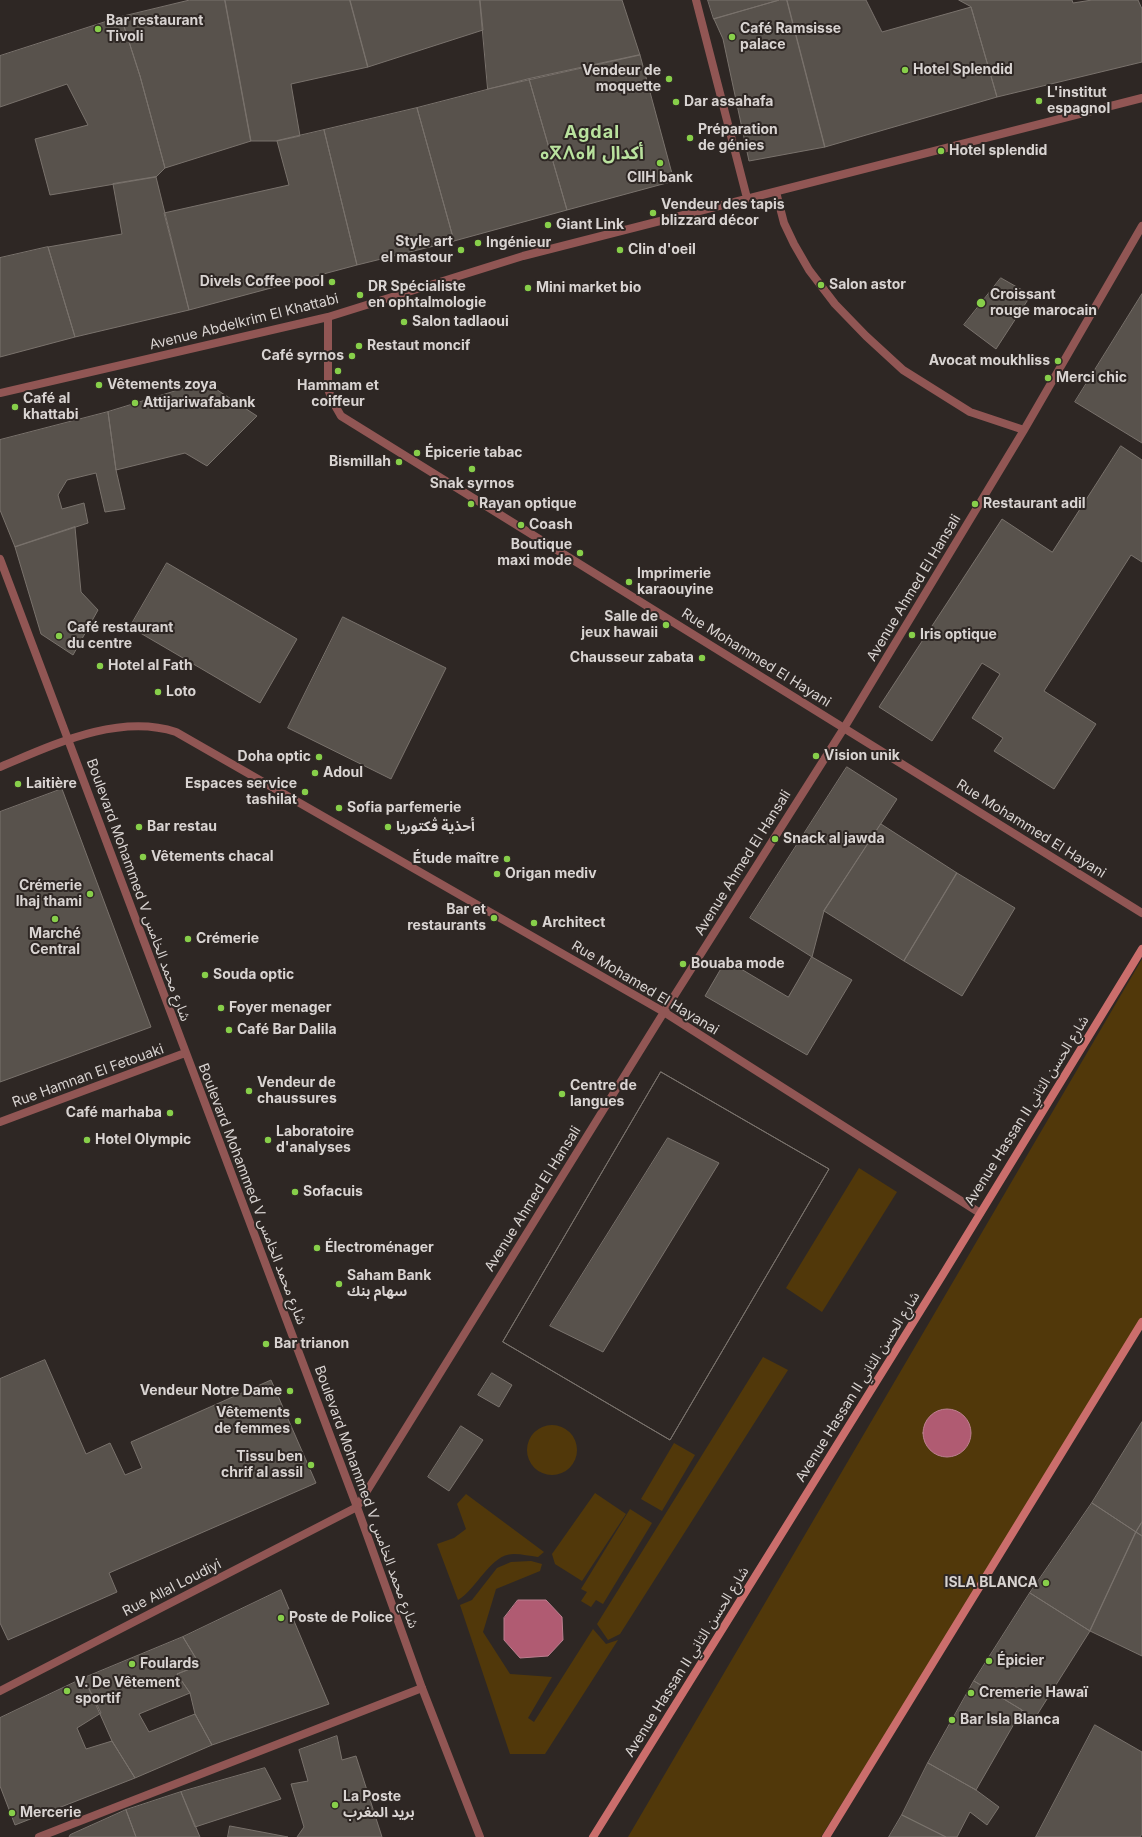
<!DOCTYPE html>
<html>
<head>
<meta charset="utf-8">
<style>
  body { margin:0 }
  canvas { display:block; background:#2e2724 }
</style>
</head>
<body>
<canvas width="1142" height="1837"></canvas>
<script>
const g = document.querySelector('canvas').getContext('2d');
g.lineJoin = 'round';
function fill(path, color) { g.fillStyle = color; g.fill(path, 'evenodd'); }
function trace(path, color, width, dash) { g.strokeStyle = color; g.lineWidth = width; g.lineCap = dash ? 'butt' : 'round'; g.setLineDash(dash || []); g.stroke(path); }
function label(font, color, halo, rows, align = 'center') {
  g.font = font + ' Inter,"Noto Sans Arabic","Noto Sans Tifinagh",sans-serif'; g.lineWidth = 4; g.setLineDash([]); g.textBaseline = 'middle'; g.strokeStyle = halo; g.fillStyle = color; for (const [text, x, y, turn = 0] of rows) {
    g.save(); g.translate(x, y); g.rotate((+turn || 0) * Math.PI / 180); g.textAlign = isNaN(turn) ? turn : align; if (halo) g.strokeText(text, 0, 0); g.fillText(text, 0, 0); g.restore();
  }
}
const green = new Path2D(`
  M 1142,959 L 1142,1322 L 821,1837 L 628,1837 Z
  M 859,1168 L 897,1192 L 822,1312 L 786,1288 Z
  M 763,1357 L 788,1370 L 620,1634 L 608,1640 L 597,1624 Z
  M527 1450a25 25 0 1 1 50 0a25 25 0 1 1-50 0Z
  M 674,1443 L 695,1455 L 662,1511 L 641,1499 Z
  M 595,1493 L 626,1514 L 582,1581 L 555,1564 L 552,1554 Z
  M 466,1494 L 544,1552 L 538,1557 C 530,1556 522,1554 514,1554 C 491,1553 477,1589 458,1600 L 437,1544 L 454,1538 L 466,1529 L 457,1504 Z
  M 630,1509 L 652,1523 L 603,1604 L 596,1600 L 591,1607 L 581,1601 L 587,1592 L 581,1589 Z
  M 531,1561 L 542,1564 L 540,1571 L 496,1589 L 483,1632 L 510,1674 L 552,1677 L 528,1718 L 534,1722 L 593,1629 L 606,1644 L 618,1640 L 545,1754 L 510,1754 L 460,1605 L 472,1600 L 497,1568 L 511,1562 Z`);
const water = new Path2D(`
  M923 1433a24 24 0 1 1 48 0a24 24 0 1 1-48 0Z
  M 518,1600 L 546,1600 L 562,1617 L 563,1640 L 548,1656 L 520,1658 L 504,1640 L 504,1618 Z`);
const building = new Path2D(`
  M 190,0 L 225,0 L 251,141 L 165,168 L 140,76 L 121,17 Z
  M 225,0 L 350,0 L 368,67 L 291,84 L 300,136 L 277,141 L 251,141 Z
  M 350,0 L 480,0 L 483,30 L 368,67 Z
  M 480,0 L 622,0 L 640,55 L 488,89 Z
  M 708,0 L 779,0 L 714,19 Z
  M 780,0 L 787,0 L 825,147 L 749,161 L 723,39 L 714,19 Z
  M 787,0 L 866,0 L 882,32 L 971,7 L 997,97 L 825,147 Z
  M 959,0 L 1072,0 L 1073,3 L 1092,0 L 1138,0 L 1142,9 L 1142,62 L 997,97 L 971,7 Z
  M 121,17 L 140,76 L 165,168 L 156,177 L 50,195 L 35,139 L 88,125 L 67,84 L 0,107 L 0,56 Z
  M 640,55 L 674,181 L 567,210 L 529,79 Z
  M 529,79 L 567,210 L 454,241 L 417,108 Z
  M 417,108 L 454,241 L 357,265 L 324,130 Z
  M 324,130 L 357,265 L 189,310 L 164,213 L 289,185 L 277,141 Z
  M 156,177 L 189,310 L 75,337 L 48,247 L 122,234 L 113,184 Z
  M 48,247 L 75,337 L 0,357 L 0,258 Z
  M 1001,278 L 1031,295 L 996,349 L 964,325 Z
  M 1142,294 L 1142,443 L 1075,402 Z
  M 205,382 L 257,416 L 207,466 L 185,453 L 116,470 L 108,412 Z
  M 108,412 L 116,470 L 125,509 L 105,512 L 96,473 L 67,480 L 58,495 L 62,509 L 84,503 L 88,523 L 15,547 L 0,510 L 0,440 Z
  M 1121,446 L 1142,460 L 1142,562 L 1131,555 L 1044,691 L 1096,724 L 1054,789 L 994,751 L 1003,738 L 972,718 L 1000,674 L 982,663 L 932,741 L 879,707 L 1002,519 L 1052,552 Z
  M 75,527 L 81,592 L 98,610 L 73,655 L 41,634 L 15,547 Z
  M 167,563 L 297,639 L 260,703 L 130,627 Z
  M 343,617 L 446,668 L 391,779 L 288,728 Z
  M 847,767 L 897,799 L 824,911 L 812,957 L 750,918 Z
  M 62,789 L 151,1027 L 0,1082 L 0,812 Z
  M 881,824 L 957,873 L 904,961 L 824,911 Z
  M 957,873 L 1015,908 L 962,996 L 904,961 Z
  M 812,957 L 852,980 L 807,1055 L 705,996 L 726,960 L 788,997 Z
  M 661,1072 L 829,1169 L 670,1440 L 503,1342 ZM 668,1138 L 719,1163 L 603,1352 L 550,1326 Z
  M 661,1072 L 829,1169 L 670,1440 L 503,1342 Z
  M 45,1360 L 86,1454 L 110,1443 L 125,1475 L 142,1468 L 131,1442 L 271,1380 L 316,1483 L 109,1573 L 117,1592 L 8,1640 L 0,1623 L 0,1379 Z
  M 492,1373 L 512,1385 L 499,1407 L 478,1395 Z
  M 1142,1422 L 1142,1522 L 1136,1532 L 1092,1503 Z
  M 461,1426 L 483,1440 L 449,1491 L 428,1477 Z
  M 1092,1503 L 1136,1532 L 1090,1631 L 1030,1593 Z
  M 1142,1522 L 1142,1536 L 1136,1532 Z
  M 1136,1532 L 1142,1536 L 1142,1656 L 1090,1631 Z
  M 281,1590 L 329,1704 L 212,1745 L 195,1714 L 190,1693 L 177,1674 L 200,1665 L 183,1637 Z
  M 1030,1593 L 1090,1631 L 1035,1718 L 974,1681 Z
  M 183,1637 L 200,1665 L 177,1674 L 190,1693 L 139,1714 L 149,1732 L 195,1714 L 212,1745 L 135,1778 L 112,1741 L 84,1678 Z
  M 84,1678 L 101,1713 L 77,1728 L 86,1749 L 112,1741 L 135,1778 L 15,1825 L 0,1786 L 0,1718 Z
  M 974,1681 L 1022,1710 L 976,1790 L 928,1763 Z
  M 1095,1725 L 1142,1752 L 1142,1834 L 1140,1837 L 1036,1837 Z
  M 337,1736 L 342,1760 L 356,1756 L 382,1837 L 297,1837 L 304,1827 L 291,1784 L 308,1781 L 299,1750 Z
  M 928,1763 L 976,1790 L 999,1807 L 987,1825 L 970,1812 L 957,1837 L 946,1837 L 902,1815 Z
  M 265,1768 L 281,1799 L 195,1827 L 181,1792 Z
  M 181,1792 L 200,1837 L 136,1837 L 126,1810 Z
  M 126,1810 L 136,1837 L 69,1837 L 70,1835 Z
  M 902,1815 L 946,1837 L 889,1837 Z
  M 230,1826 L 288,1837 L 228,1837 Z`);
const lane = new Path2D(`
  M 39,1837 L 422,1688`);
const street = new Path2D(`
  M 696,0 L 747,198
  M 776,192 L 784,223 L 794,244 L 809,270 L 835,304 L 866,336 L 903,370 L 970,412 L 1024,430
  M 328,317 L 328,389 L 333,402 L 341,416 L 1142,913
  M 0,393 L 328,317 L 523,256 L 1142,98
  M 0,559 L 357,1507 L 422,1688 L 480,1837
  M 0,767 C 53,745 118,713 176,732 L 664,1012 L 980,1213
  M 0,1122 L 185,1053
  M 357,1507 L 664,1012 L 844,728 L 1024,430 L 1142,226
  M 0,1691 L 357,1507`);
const secondary = new Path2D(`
  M 593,1837 L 942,1276 L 1142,949
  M 826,1837 L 1142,1322`);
const markers = [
  [98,29,4,"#87cf4a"],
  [732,37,4,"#87cf4a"],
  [905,70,4,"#87cf4a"],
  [669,79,4,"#87cf4a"],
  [1039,101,4,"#87cf4a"],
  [676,102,4,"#87cf4a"],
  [690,138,4,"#87cf4a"],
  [941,151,4,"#87cf4a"],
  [660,163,4,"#87cf4a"],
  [653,213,4,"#87cf4a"],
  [548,225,4,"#87cf4a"],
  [478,243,4,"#87cf4a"],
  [461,250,4,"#87cf4a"],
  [620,250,4,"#87cf4a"],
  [332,282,4,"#87cf4a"],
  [821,285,4,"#87cf4a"],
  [528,288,4,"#87cf4a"],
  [360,295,4,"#87cf4a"],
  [981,303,5,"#87cf4a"],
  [404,322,4,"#87cf4a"],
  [359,346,4,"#87cf4a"],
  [352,356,4,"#87cf4a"],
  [1058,361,4,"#87cf4a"],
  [338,371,4,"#87cf4a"],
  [1048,378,4,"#87cf4a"],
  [99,385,4,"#87cf4a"],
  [135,403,4,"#87cf4a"],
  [15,407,4,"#87cf4a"],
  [417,453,4,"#87cf4a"],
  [399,462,4,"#87cf4a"],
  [472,469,4,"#87cf4a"],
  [471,504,4,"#87cf4a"],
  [975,504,4,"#87cf4a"],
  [521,525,4,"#87cf4a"],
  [580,553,4,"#87cf4a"],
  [629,582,4,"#87cf4a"],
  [666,625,4,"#87cf4a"],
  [912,635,4,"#87cf4a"],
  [59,636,4,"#87cf4a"],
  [702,658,4,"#87cf4a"],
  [100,666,4,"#87cf4a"],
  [158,692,4,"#87cf4a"],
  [816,756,4,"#87cf4a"],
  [319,757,4,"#87cf4a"],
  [315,773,4,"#87cf4a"],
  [18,784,4,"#87cf4a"],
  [305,792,4,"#87cf4a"],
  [339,808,4,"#87cf4a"],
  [139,827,4,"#87cf4a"],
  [388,827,4,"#87cf4a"],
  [775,839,4,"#87cf4a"],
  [143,857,4,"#87cf4a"],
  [507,859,4,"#87cf4a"],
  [497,874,4,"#87cf4a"],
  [90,894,4,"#87cf4a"],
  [494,918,4,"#87cf4a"],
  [55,919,4,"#87cf4a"],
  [534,923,4,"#87cf4a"],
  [188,939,4,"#87cf4a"],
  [683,964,4,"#87cf4a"],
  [205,975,4,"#87cf4a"],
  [221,1008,4,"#87cf4a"],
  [229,1030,4,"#87cf4a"],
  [249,1091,4,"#87cf4a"],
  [562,1094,4,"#87cf4a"],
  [170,1113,4,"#87cf4a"],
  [87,1140,4,"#87cf4a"],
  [268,1140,4,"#87cf4a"],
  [295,1192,4,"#87cf4a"],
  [317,1248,4,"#87cf4a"],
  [339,1284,4,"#87cf4a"],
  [266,1344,4,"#87cf4a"],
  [290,1391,4,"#87cf4a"],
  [298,1421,4,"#87cf4a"],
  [311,1465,4,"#87cf4a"],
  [1046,1583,4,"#87cf4a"],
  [281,1618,4,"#87cf4a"],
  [989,1661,4,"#87cf4a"],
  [132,1664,4,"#87cf4a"],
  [67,1691,4,"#87cf4a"],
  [971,1693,4,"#87cf4a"],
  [952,1720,4,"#87cf4a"],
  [335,1805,4,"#87cf4a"],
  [12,1813,4,"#87cf4a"]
];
const poiNames = [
  ["Bar restaurant",106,21],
  ["Tivoli",106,37],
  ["Café Ramsisse",740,29],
  ["palace",740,45],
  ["Hotel Splendid",913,70],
  ["Vendeur de",661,71,"right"],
  ["moquette",661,87,"right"],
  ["L'institut",1047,93],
  ["espagnol",1047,109],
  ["Dar assahafa",684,102],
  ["Préparation",698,130],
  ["de génies",698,146],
  ["Hotel splendid",949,151],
  ["CIIH bank",660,178,"center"],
  ["Vendeur des tapis",661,205],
  ["blizzard décor",661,221],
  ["Giant Link",556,225],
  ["Style art",453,242,"right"],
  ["el mastour",453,258,"right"],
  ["Ingénieur",486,243],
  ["Clin d'oeil",628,250],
  ["Divels Coffee pool",324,282,"right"],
  ["Salon astor",829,285],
  ["DR Spécialiste",368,287],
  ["en ophtalmologie",368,303],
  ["Mini market bio",536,288],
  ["Croissant",990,295],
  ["rouge marocain",990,311],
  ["Salon tadlaoui",412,322],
  ["Restaut moncif",367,346],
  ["Café syrnos",344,356,"right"],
  ["Avocat moukhliss",1050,361,"right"],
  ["Merci chic",1056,378],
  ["Vêtements zoya",107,385],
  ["Hammam et",338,386,"center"],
  ["coiffeur",338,402,"center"],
  ["Café al",23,399],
  ["khattabi",23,415],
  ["Attijariwafabank",143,403],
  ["Épicerie tabac",425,453],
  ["Bismillah",391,462,"right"],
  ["Snak syrnos",472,484,"center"],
  ["Rayan optique",479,504],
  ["Restaurant adil",983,504],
  ["Coash",529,525],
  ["Boutique",572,545,"right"],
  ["maxi mode",572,561,"right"],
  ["Imprimerie",637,574],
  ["karaouyine",637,590],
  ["Salle de",658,617,"right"],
  ["jeux hawaii",658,633,"right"],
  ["Café restaurant",67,628],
  ["du centre",67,644],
  ["Iris optique",920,635],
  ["Chausseur zabata",694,658,"right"],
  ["Hotel al Fath",108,666],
  ["Loto",166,692],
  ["Vision unik",824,756],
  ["Doha optic",311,757,"right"],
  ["Adoul",323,773],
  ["Laitière",26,784],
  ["Espaces service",297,784,"right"],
  ["tashilat",297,800,"right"],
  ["Sofia parfemerie",347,808],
  ["Bar restau",147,827],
  ["أحذية ڤكتوريا",396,827],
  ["Snack al jawda",783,839],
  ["Vêtements chacal",151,857],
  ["Étude maître",499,859,"right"],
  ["Origan mediv",505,874],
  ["Crémerie",82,886,"right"],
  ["lhaj thami",82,902,"right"],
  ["Bar et",486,910,"right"],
  ["restaurants",486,926,"right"],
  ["Architect",542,923],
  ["Marché",55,934,"center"],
  ["Central",55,950,"center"],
  ["Crémerie",196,939],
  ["Bouaba mode",691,964],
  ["Souda optic",213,975],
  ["Foyer menager",229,1008],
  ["Café Bar Dalila",237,1030],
  ["Vendeur de",257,1083],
  ["chaussures",257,1099],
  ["Centre de",570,1086],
  ["langues",570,1102],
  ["Café marhaba",162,1113,"right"],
  ["Laboratoire",276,1132],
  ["d'analyses",276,1148],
  ["Hotel Olympic",95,1140],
  ["Sofacuis",303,1192],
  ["Électroménager",325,1248],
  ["Saham Bank",347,1276],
  ["سهام بنك",347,1292],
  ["Bar trianon",274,1344],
  ["Vendeur Notre Dame",282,1391,"right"],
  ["Vêtements",290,1413,"right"],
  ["de femmes",290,1429,"right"],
  ["Tissu ben",303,1457,"right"],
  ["chrif al assil",303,1473,"right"],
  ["ISLA BLANCA",1038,1583,"right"],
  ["Poste de Police",289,1618],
  ["Épicier",997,1661],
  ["Foulards",140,1664],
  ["V. De Vêtement",75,1683],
  ["sportif",75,1699],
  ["Cremerie Hawaï",979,1693],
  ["Bar Isla Blanca",960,1720],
  ["La Poste",343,1797],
  ["بريد المغرب",343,1813],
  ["Mercerie",20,1813]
];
const streetNames = [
  ["Avenue Abdelkrim El Khattabi",244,322,-14],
  ["Avenue Ahmed El Hansali",914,588,-59],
  ["Rue Mohammed El Hayani",756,658,32],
  ["Rue Mohammed El Hayani",1031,829,32],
  ["Avenue Ahmed El Hansali",743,863,-58],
  ["Boulevard Mohammed V شارع محمد الخامس",138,890,70],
  ["Rue Mohamed El Hayanai",645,988,31],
  ["Rue Hamnan El Fetouaki",88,1076,-20],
  ["Avenue Hassan II شارع الحسن الثاني",1027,1111,-58],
  ["Boulevard Mohammed V شارع محمد الخامس",252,1194,69],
  ["Avenue Ahmed El Hansali",533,1199,-58],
  ["Avenue Hassan II شارع الحسن الثاني",858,1387,-58],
  ["Boulevard Mohammed V شارع محمد الخامس",366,1497,70],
  ["Rue Allal Loudiyi",172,1588,-27],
  ["Avenue Hassan II شارع الحسن الثاني",687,1662,-58]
];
const districtNames = [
  ["Agdal",592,133],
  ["ⴰⴳⴷⴰⵍ أكدال",592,154]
];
fill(green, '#51380a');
fill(water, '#b05b72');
trace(water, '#bc7f8f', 1);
fill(building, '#58524c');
trace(building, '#79726c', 1);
trace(lane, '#915654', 8);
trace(street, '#915654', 8);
trace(secondary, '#cb6e6c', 8);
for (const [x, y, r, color] of markers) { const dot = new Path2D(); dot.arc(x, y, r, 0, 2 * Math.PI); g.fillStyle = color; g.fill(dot); trace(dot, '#2e2724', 1.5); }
label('bold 14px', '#d9d4d2', '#2e2724', poiNames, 'left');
label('14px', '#d9d4d2', '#2e2724', streetNames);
g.letterSpacing = '1px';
label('bold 18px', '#b9e29e', '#2e2724', districtNames);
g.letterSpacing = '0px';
</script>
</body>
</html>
